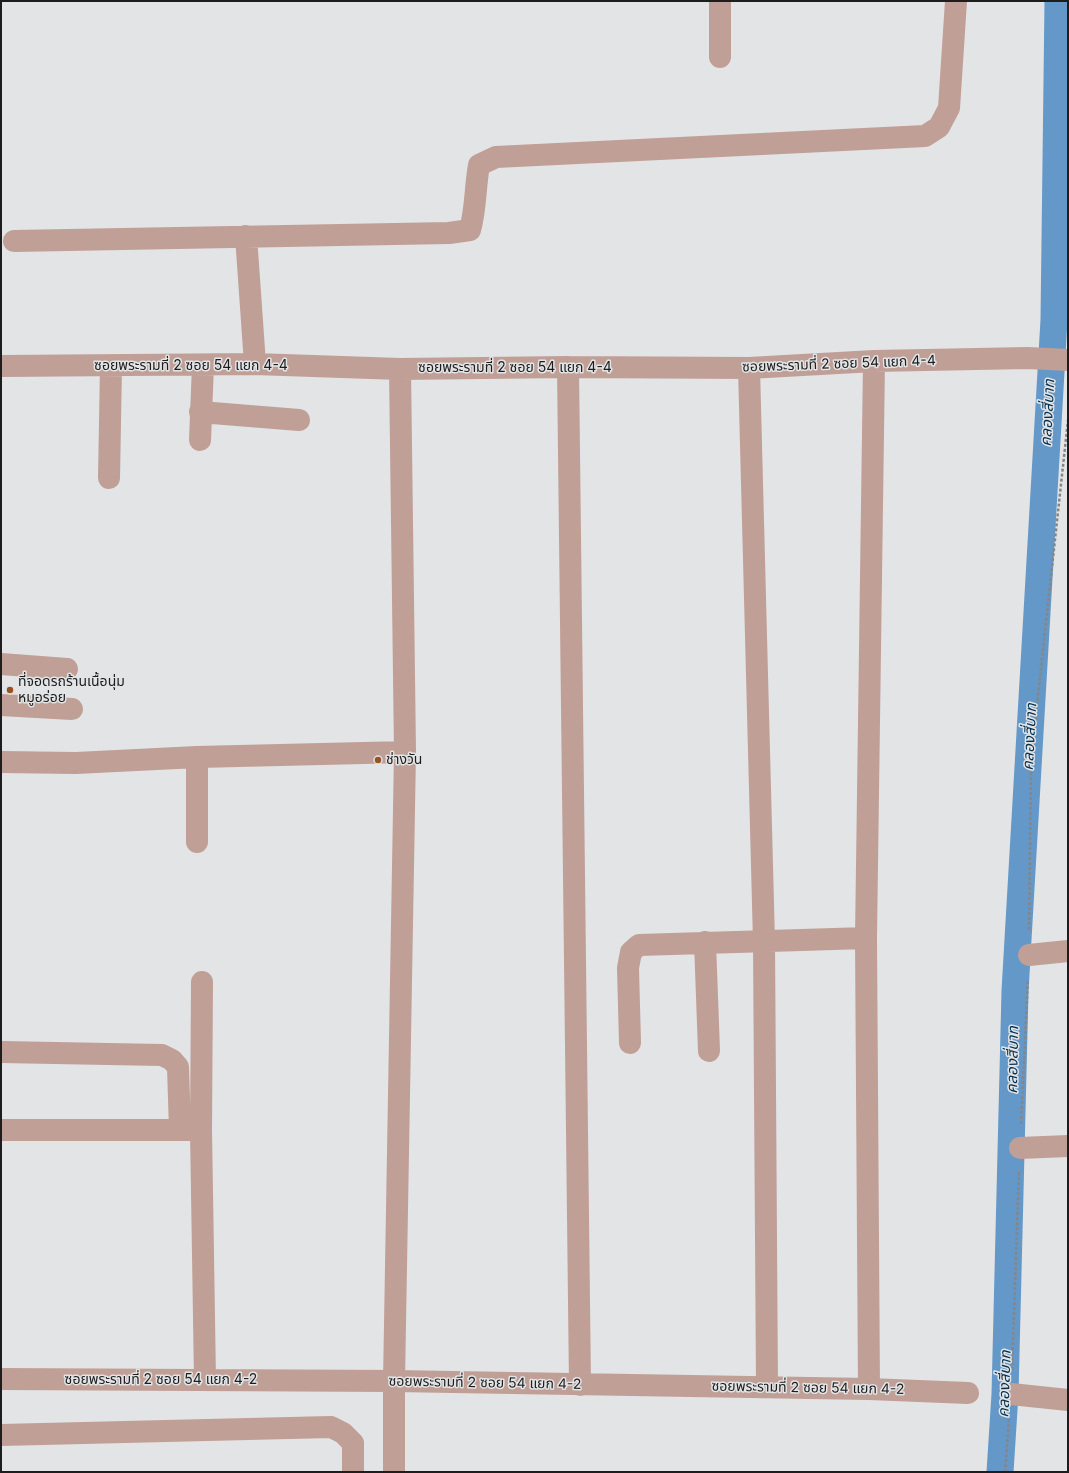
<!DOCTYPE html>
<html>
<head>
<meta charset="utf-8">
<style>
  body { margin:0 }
  #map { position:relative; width:1069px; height:1473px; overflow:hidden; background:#e3e4e6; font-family:Inter,sans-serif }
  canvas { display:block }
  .frame { position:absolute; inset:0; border:2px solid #1d1d1e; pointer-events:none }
</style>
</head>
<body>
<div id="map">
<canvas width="1069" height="1473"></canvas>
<div class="frame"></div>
</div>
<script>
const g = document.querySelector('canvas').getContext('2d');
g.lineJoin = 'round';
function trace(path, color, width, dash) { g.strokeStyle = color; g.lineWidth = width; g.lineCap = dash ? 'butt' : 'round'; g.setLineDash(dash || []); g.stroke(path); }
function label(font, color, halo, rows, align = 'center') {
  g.font = font + ' Inter,"Noto Sans Thai",sans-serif'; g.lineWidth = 3; g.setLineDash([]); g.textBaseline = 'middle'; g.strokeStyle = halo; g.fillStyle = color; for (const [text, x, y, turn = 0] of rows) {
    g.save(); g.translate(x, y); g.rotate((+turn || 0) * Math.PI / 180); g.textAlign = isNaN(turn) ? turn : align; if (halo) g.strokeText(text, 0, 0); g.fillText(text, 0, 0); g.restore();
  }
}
const canal = new Path2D(`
  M 1000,1472 L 1005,1394 L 1015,991 L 1054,320 L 1058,1`);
const path = new Path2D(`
  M 1029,930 L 1031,760 L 1068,420
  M 1021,1124 L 1028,979
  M 1012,1370 L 1019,1171
  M 1005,1472 L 1009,1419`);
const minor = new Path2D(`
  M 720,1 L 720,57
  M 246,236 L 255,364
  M 14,241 L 449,233 L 470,230 C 476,209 475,187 479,165 L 496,157 L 925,136 L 939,127 L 949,108 L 956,1
  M 1,366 L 255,364 L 400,369 L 568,367 L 749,368 L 874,361 L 1028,358 L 1068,360
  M 568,367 L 580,1385
  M 749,368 L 764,942 L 767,1387
  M 200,412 L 299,420
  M 200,440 L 203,365
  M 109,478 L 111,366
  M 1,664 L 67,669
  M 1,705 L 72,709
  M 1,762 L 76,763 L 197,757 L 405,752
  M 197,842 L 197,757
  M 705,942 L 709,1051
  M 1029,955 L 1068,951
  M 202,982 L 201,1130 L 205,1380
  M 630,1043 L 628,968 L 631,952 L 639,945 L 866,938
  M 1,1052 L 162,1055 L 172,1060 L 178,1067 L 180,1130
  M 1,1130 L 194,1130
  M 1020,1148 L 1068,1146
  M 1,1379 L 394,1381 L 869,1389 L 968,1393
  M 869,1389 L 866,938 L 874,361
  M 1011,1394 L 1068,1400
  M 1,1435 L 331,1427 L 343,1433 L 353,1443 L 353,1472
  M 394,1472 L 394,1381 L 405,752 L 400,369`);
const markers = [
  [10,690,4,"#965324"],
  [378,760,4,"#965324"]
];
const streetNames = [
  ["ซอยพระรามที่ 2 ซอย 54 แยก 4-4",839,364,-2],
  ["ซอยพระรามที่ 2 ซอย 54 แยก 4-4",191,366],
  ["ซอยพระรามที่ 2 ซอย 54 แยก 4-4",515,368],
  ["ซอยพระรามที่ 2 ซอย 54 แยก 4-2",161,1380],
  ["ซอยพระรามที่ 2 ซอย 54 แยก 4-2",485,1383,1],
  ["ซอยพระรามที่ 2 ซอย 54 แยก 4-2",808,1388,1]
];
const poiNames = [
  ["ที่จอดรถร้านเนื้อนุ่ม",18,682],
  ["หมูอร่อย",18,698],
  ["ช่างวัน",386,760]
];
const waterNames = [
  ["คลองสี่บาท",1048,413,-87],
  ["คลองสี่บาท",1030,737,-87],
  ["คลองสี่บาท",1013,1060,-89],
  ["คลองสี่บาท",1005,1384,-88]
];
trace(canal, '#6398c8', 27);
trace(path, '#858687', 2.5, [3, 2]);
trace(minor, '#c09f97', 22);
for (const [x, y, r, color] of markers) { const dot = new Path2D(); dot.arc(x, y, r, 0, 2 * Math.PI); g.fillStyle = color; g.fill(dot); trace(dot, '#e3e4e6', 1.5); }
label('14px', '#1d1d1e', '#e3e4e6', streetNames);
label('14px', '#1d1d1e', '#e3e4e6', poiNames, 'left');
label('italic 15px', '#042f4f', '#e3e4e6', waterNames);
</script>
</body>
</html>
